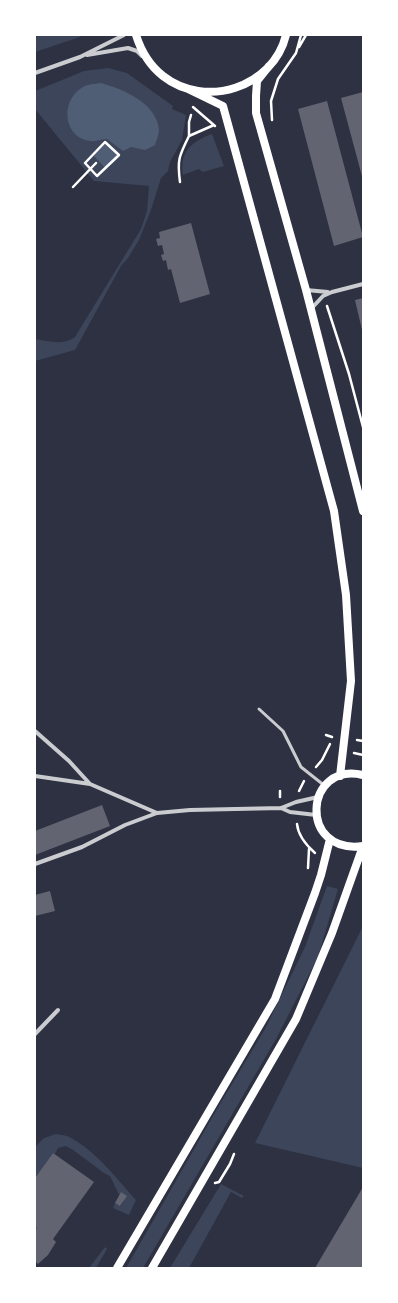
<!DOCTYPE html>
<html>
<head>
<meta charset="utf-8">
<style>
  body { margin:0 }
  #map { position:relative; width:398px; height:1303px; overflow:hidden; background:#2d3142; font-family:Commissioner,sans-serif }
  canvas { display:block }
  .frame { position:absolute; inset:0; border:36px solid #fff; pointer-events:none }
</style>
</head>
<body>
<div id="map">
<canvas width="398" height="1303"></canvas>
<div class="frame"></div>
</div>
<script>
const g = document.querySelector('canvas').getContext('2d');
g.lineJoin = 'round';
function fill(path, color) { g.fillStyle = color; g.fill(path, 'evenodd'); }
function trace(path, color, width, dash) { g.strokeStyle = color; g.lineWidth = width; g.lineCap = dash ? 'butt' : 'round'; g.setLineDash(dash || []); g.stroke(path); }
const green = new Path2D(`
  M 43,35 L 82,35 L 80,37 L 35,52 L 35,37 Z
  M 108,68 L 127,73 L 173,106 L 172,109 L 186,115 L 182,140 L 170,162 L 168,171 L 161,178 L 151,210 L 139,240 L 128,258 L 121,266 L 75,350 L 35,361 L 35,339 C 49,341 63,346 75,337 L 141,229 L 147,211 L 149,186 L 94,181 L 35,109 L 35,91 L 84,71 Z
  M 212,134 L 224,166 L 203,172 L 199,169 L 183,175 C 179,152 192,141 212,134 Z
  M 327,886 L 338,889 L 318,957 L 276,1039 L 143,1268 L 126,1268 L 217,1109 L 265,1029 L 305,947 Z
  M 363,926 L 363,1168 L 255,1143 Z
  M 56,1134 C 61,1135 67,1135 71,1138 C 97,1152 117,1179 136,1200 L 129,1215 L 113,1208 L 115,1203 L 121,1206 L 126,1196 L 121,1192 L 119,1195 L 110,1176 L 104,1173 L 73,1150 L 66,1146 L 58,1148 L 55,1154 L 53,1153 L 35,1178 L 35,1147 L 44,1138 Z
  M 221,1184 L 244,1196 L 242,1198 L 231,1192 L 189,1268 L 170,1268 Z
  M 105,1247 L 107,1249 L 96,1268 L 89,1268 Z`);
const water = new Path2D(`
  M 101,83 C 123,89 157,103 159,130 C 159,135 156,141 155,145 L 145,150 L 131,147 L 123,151 L 107,139 C 102,139 96,142 91,141 C 64,139 60,103 80,89 C 87,84 93,84 101,83 Z
  M 105,142 L 120,156 L 106,169 L 93,155 Z`);
const building = new Path2D(`
  M 363,92 L 363,180 L 341,98 Z
  M 327,101 L 363,237 L 334,246 L 298,109 Z
  M 191,223 L 210,294 L 180,303 L 171,269 L 168,270 L 166,260 L 163,261 L 161,255 L 164,254 L 162,245 L 158,246 L 156,239 L 160,238 L 159,232 Z
  M 363,298 L 363,330 L 362,330 L 355,300 Z
  M 102,805 L 110,826 L 35,855 L 35,831 Z
  M 50,891 L 55,911 L 35,916 L 35,895 Z
  M 53,1153 L 94,1182 L 53,1239 L 56,1242 L 48,1255 L 38,1264 L 35,1261 L 35,1230 L 37,1228 L 35,1227 L 35,1178 Z
  M 363,1187 L 363,1268 L 315,1268 Z
  M 121,1192 L 127,1196 L 120,1206 L 115,1203 Z`);
const path = new Path2D(`
  M 299,47 L 306,35
  M 278,79 L 296,53 L 301,35
  M 193,107 L 215,126
  M 272,120 L 271,101 L 278,79
  M 189,136 L 189,122 L 191,115
  M 105,142 L 119,155 L 97,176 L 85,163 Z
  M 180,182 C 177,160 179,156 189,136 L 214,125
  M 73,187 L 96,163
  M 327,306 L 349,374 L 363,427
  M 326,735 L 332,737
  M 357,740 L 363,741
  M 354,753 L 363,755
  M 316,767 L 322,760 L 330,744
  M 280,791 L 280,797
  M 299,791 L 304,781
  M 297,824 C 298,835 306,845 315,853
  M 308,868 L 309,849
  M 215,1183 L 219,1182 L 230,1164 L 234,1154`);
const service = new Path2D(`
  M 259,709 L 283,731 L 301,767 L 325,786`);
const minor = new Path2D(`
  M 87,55 L 128,48 L 137,51 L 142,56
  M 35,73 L 80,57 L 124,35
  M 306,290 L 328,292
  M 311,309 L 323,296 L 332,292 L 363,284
  M 35,731 L 69,761 L 90,784 L 157,813
  M 35,776 L 90,784
  M 281,808 L 290,812 L 316,815
  M 35,864 L 82,847 L 125,825 L 157,813 L 190,810 L 281,808 L 296,802 L 318,797
  M 35,1034 L 58,1010`);
const secondary = new Path2D(`
  M 136,35 C 141,51 149,65 163,76 C 205,109 273,88 286,35
  M 269,66 L 257,81 L 256,96 L 256,113 L 306,290 L 363,511
  M 188,89 L 223,106 L 334,511 L 346,595 L 351,681 L 340,776
  M 363,775 C 304,761 298,855 363,846
  M 117,1268 L 275,999 L 315,893 L 321,875 L 330,839
  M 152,1268 L 296,1019 L 332,933 L 363,846`);
fill(green, '#3c4559');
fill(water, '#4f5d75');
fill(building, '#626471');
trace(path, '#fff', 2.5);
trace(service, '#caccd0', 3);
trace(minor, '#caccd0', 4);
trace(secondary, '#fff', 8);
</script>
</body>
</html>
